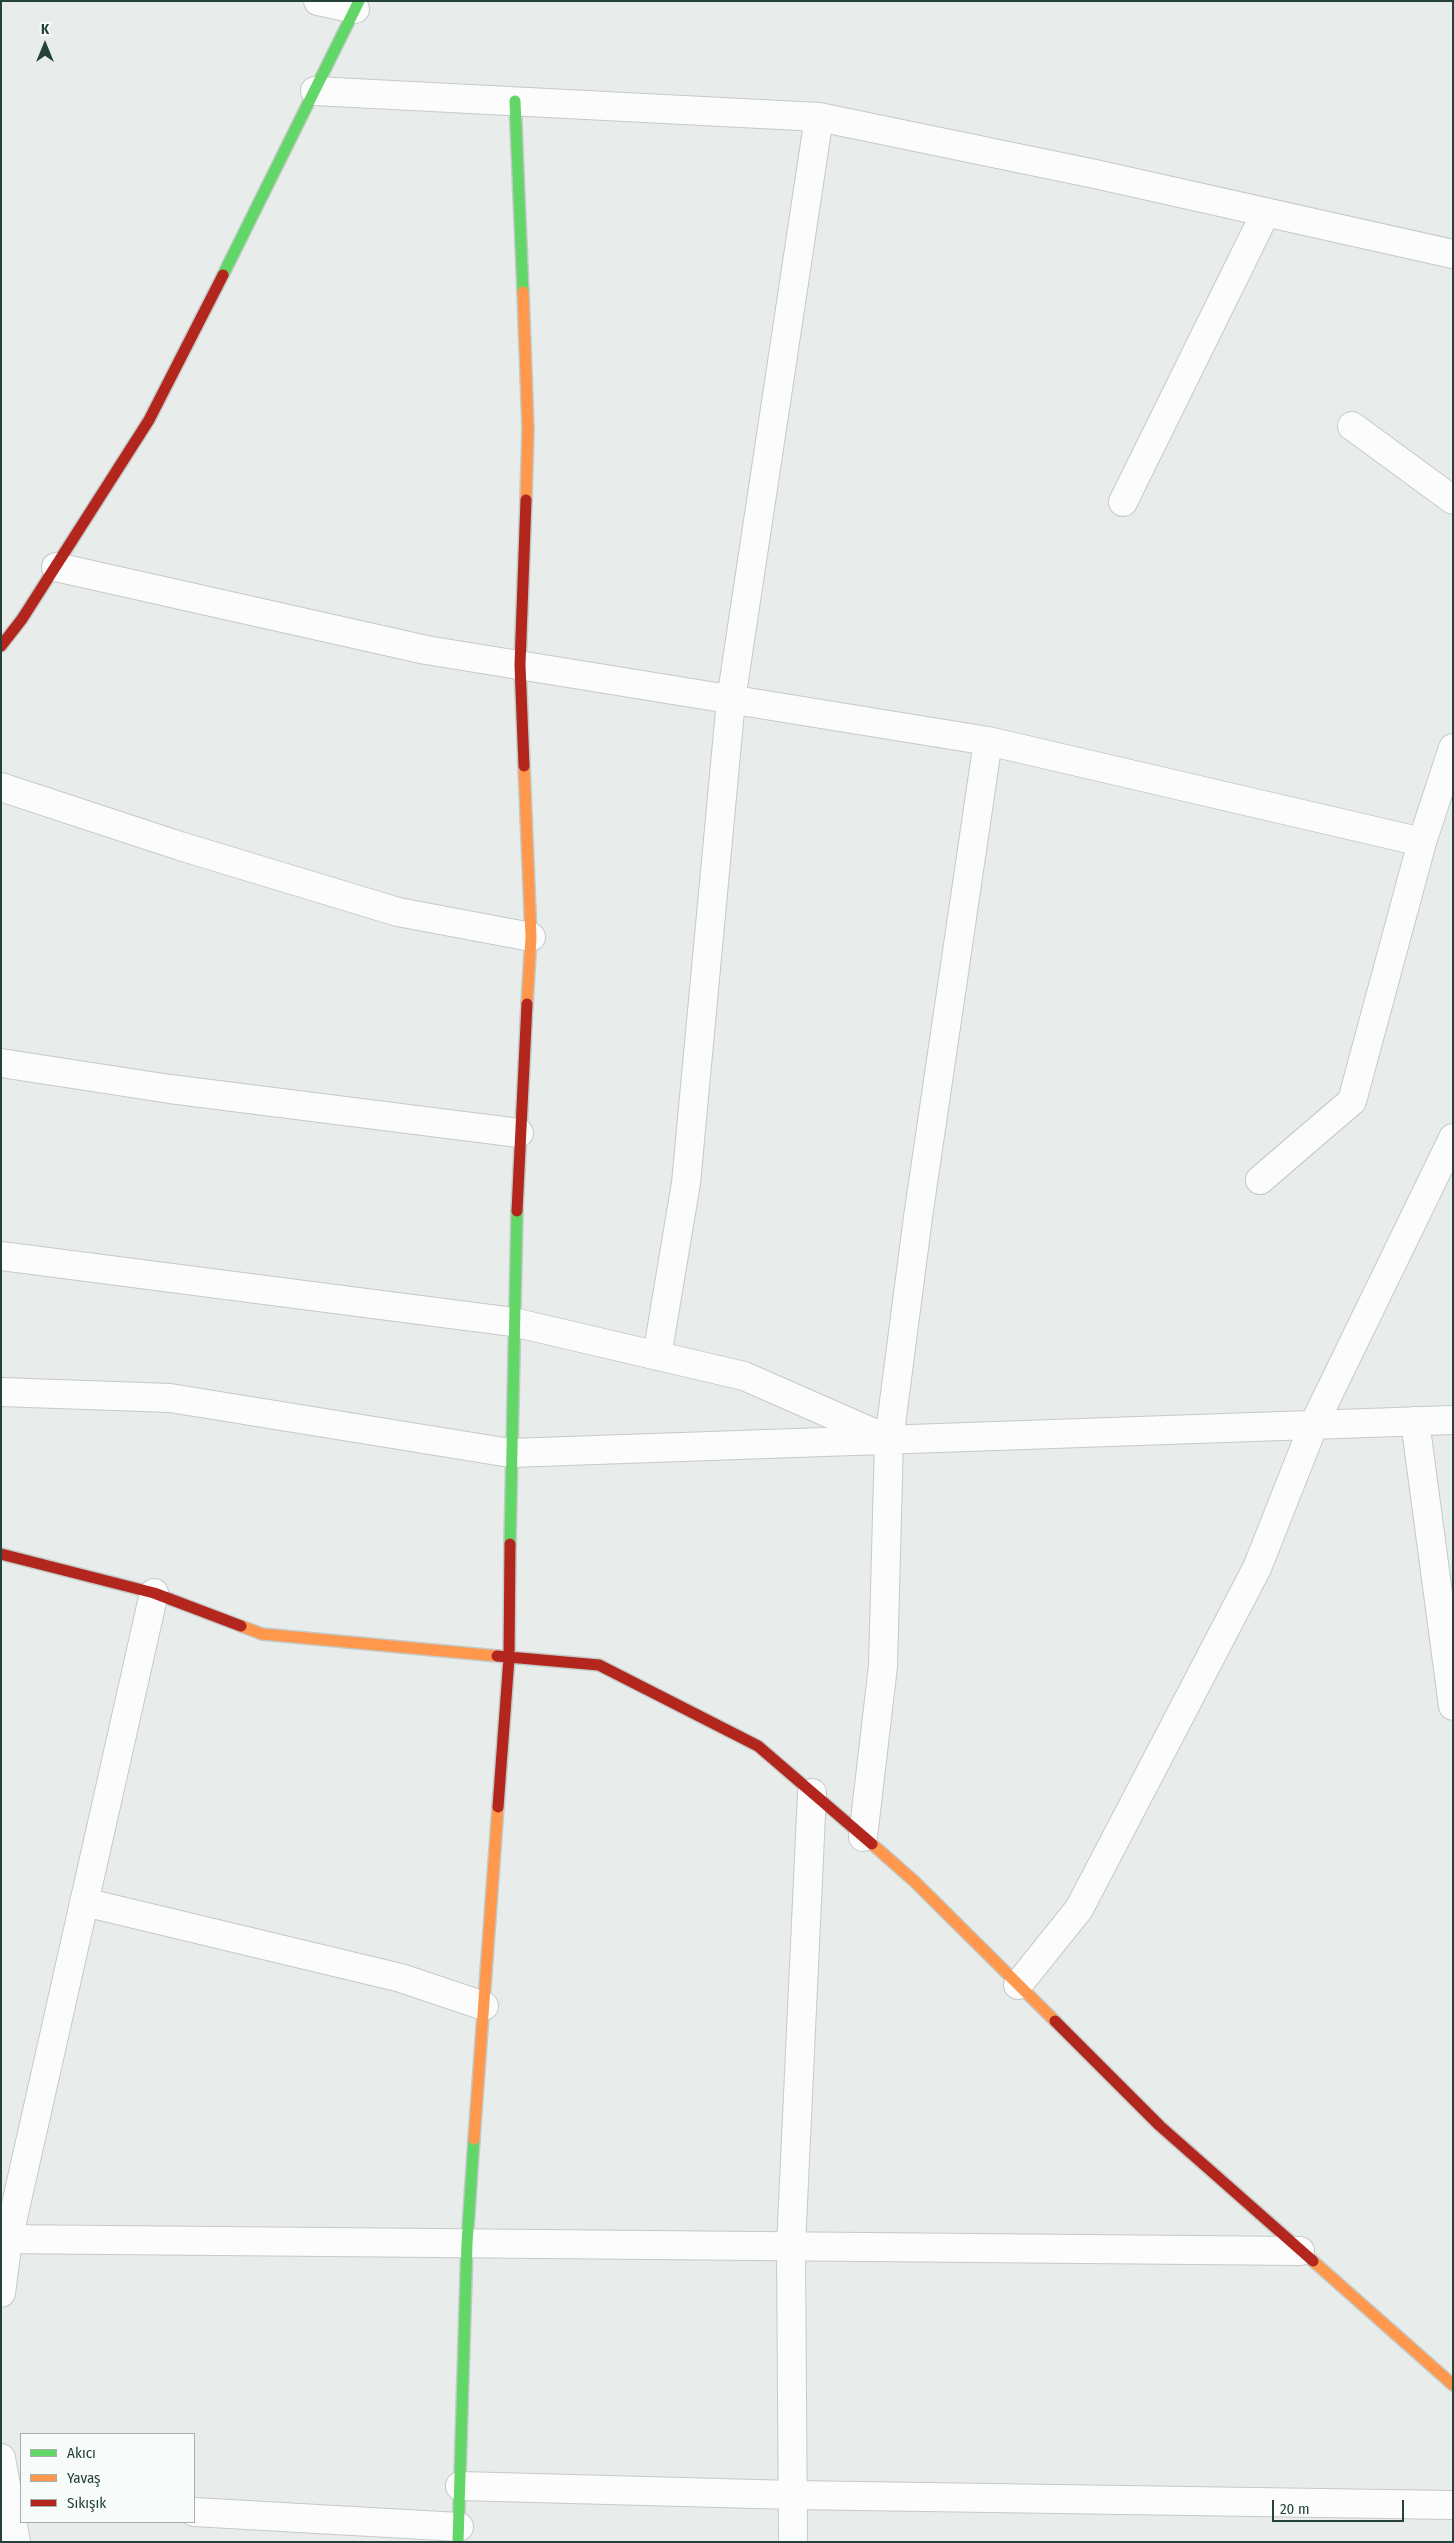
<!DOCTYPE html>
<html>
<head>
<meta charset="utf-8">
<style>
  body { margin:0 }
  #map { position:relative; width:1454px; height:2543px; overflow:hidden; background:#e8edeb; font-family:"Fira Sans Condensed",sans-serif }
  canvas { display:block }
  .frame { position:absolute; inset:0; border:2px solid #24423a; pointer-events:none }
  .legend { position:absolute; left:20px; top:2433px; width:175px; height:90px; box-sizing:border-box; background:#f7fbf9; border:1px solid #a3b1ad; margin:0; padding:6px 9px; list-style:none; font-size:15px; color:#24423a }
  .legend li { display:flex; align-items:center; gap:10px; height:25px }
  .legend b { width:25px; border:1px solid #a3b1ad }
  .north { position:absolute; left:20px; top:20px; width:50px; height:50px; -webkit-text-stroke:4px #f7fbf9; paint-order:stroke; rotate:0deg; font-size:14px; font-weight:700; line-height:20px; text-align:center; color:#24423a }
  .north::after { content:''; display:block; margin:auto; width:18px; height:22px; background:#24423a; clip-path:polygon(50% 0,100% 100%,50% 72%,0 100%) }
  .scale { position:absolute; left:1272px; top:2500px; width:132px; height:22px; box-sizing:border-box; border:2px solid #24423a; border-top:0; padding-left:6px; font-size:15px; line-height:18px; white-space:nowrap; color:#24423a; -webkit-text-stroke:4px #f7fbf9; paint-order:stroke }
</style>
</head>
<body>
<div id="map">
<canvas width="1454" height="2543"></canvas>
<div class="frame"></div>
<ul class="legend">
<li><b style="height:6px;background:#63d668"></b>Akıcı</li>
<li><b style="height:6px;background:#ff974d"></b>Yavaş</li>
<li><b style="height:6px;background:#b3261e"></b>Sıkışık</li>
</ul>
<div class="north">K</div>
<div class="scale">20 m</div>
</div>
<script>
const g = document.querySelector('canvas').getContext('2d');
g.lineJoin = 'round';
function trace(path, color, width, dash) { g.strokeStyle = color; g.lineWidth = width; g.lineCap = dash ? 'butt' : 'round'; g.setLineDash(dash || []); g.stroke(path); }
const street = new Path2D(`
  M 318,1 L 355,9
  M 315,91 L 819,117 L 1095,174 L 1453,254
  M 1352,426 L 1453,500
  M 1123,502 L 1266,212
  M 56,567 L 426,650 L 988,741 L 1422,842
  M 1,787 L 180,846 L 398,912 L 531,937
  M 1,1063 L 170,1089 L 519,1133
  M 1260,1180 L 1352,1101 L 1422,842 L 1453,748
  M 1,1256 L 513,1322 L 744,1376 L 883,1437
  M 657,1356 L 686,1183 L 731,700 L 819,117
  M 1,1392 L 170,1398 L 510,1453 L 1453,1420
  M 1415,1421 L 1453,1706
  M 863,1837 L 883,1666 L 889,1440 L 918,1217 L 988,741
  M 84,1902 L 401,1978 L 484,2006
  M 1018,1985 L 1079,1909 L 1257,1568 L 1314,1424 L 1453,1138
  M 1,2239 L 1300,2251
  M 1,2293 L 8,2240 L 154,1593
  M 1,2458 L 16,2542
  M 460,2486 L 793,2495 L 1453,2505
  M 194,2512 L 459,2527
  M 793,2542 L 791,2246 L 812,1793`);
const fast = new Path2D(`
  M 515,101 L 523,292
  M 223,275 L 359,1
  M 510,1544 L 517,1211
  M 458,2542 L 467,2243 L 474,2139`);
const slow = new Path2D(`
  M 523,292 L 528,429 L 526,500
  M 524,766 L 531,937 L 527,1004
  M 241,1626 L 262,1634 L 497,1656
  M 872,1844 L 914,1881 L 1055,2021
  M 474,2139 L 498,1807
  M 1313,2261 L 1453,2385`);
const jam = new Path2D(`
  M 1,646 L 22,619 L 149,420 L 223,275
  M 524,766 L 520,665 L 526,500
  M 517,1211 L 527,1004
  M 1,1554 L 154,1593 L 241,1626
  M 497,1656 L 599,1665 L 758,1746 L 872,1844
  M 498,1807 L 509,1658 L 510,1544
  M 1055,2021 L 1160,2126 L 1313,2261`);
trace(street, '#c5cac8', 30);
trace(fast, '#c3cbc8', 14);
trace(slow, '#c3cbc8', 14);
trace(jam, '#c3cbc8', 14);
trace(street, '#fcfcfc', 28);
trace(fast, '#63d668', 11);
trace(slow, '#ff974d', 11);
trace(jam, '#b3261e', 11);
</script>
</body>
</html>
